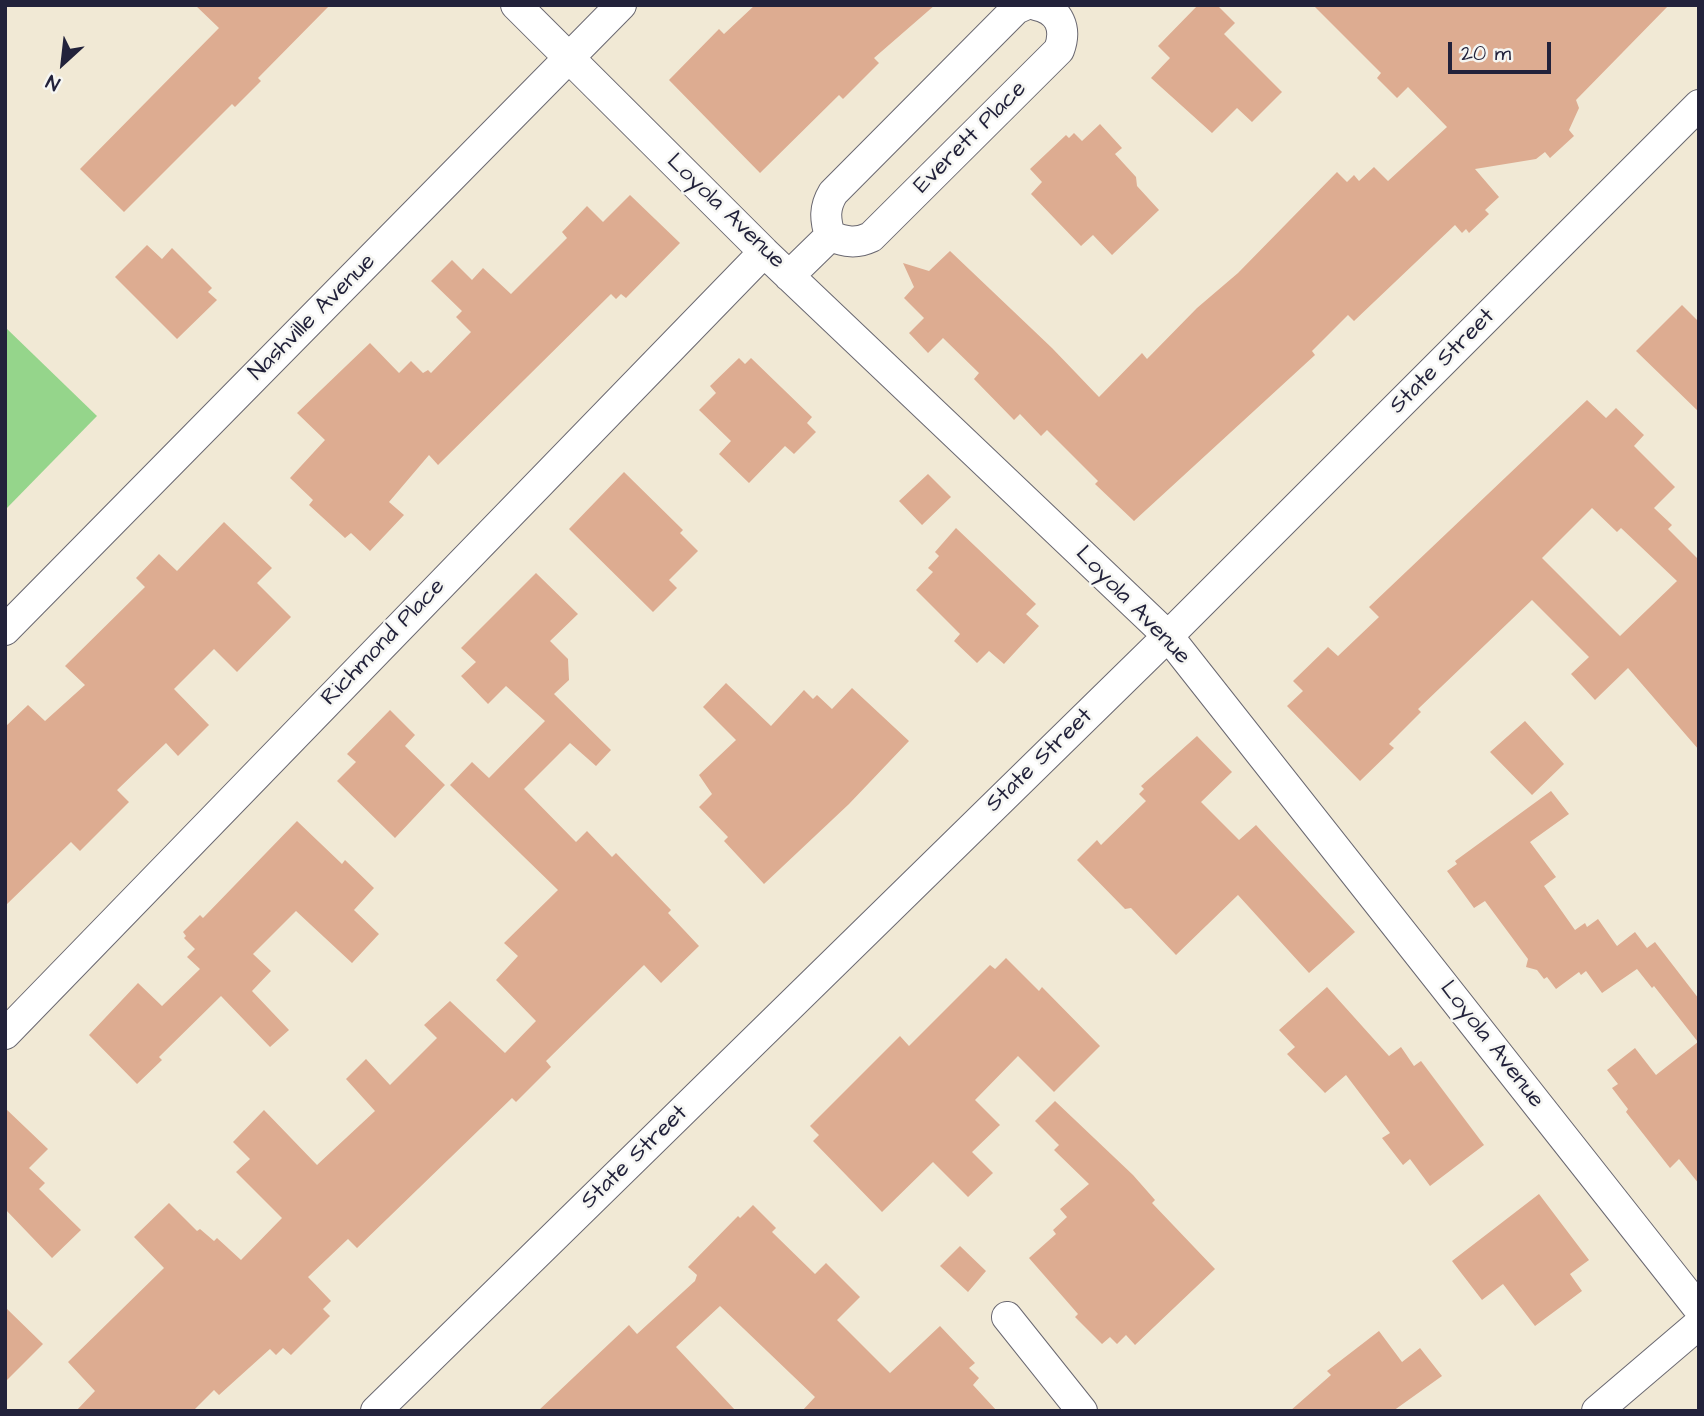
<!DOCTYPE html>
<html>
<head>
<meta charset="utf-8">
<style>
  body { margin:0 }
  #map { position:relative; width:1704px; height:1416px; overflow:hidden; background:#f1e9d5; font-family:"Architects Daughter",sans-serif }
  canvas { display:block }
  .frame { position:absolute; inset:0; border:7px solid #22223b; pointer-events:none }
  .north { position:absolute; left:28px; top:28px; width:70px; height:70px; -webkit-text-stroke:5px #f6f6f2; paint-order:stroke; rotate:207deg; font-size:19px; font-weight:700; line-height:28px; text-align:center; color:#22223b }
  .north::after { content:''; display:block; margin:auto; width:24px; height:32px; background:#22223b; clip-path:polygon(50% 0,100% 100%,50% 72%,0 100%) }
  .scale { position:absolute; left:1448px; top:42px; width:103px; height:32px; box-sizing:border-box; border:4px solid #22223b; border-top:0; padding-left:9px; font-size:21px; line-height:24px; white-space:nowrap; color:#22223b; -webkit-text-stroke:5px #f6f6f2; paint-order:stroke }
</style>
</head>
<body>
<div id="map">
<canvas width="1704" height="1416"></canvas>
<div class="frame"></div>
<div class="north">N</div>
<div class="scale">20 m</div>
</div>
<script>
const g = document.querySelector('canvas').getContext('2d');
g.lineJoin = 'round';
function fill(path, color) { g.fillStyle = color; g.fill(path, 'evenodd'); }
function trace(path, color, width, dash) { g.strokeStyle = color; g.lineWidth = width; g.lineCap = dash ? 'butt' : 'round'; g.setLineDash(dash || []); g.stroke(path); }
function label(font, color, halo, rows, align = 'center') {
  g.font = font + ' "Architects Daughter",sans-serif'; g.lineWidth = 5; g.setLineDash([]); g.textBaseline = 'middle'; g.strokeStyle = halo; g.fillStyle = color; for (const [text, x, y, turn = 0] of rows) {
    g.save(); g.translate(x, y); g.rotate((+turn || 0) * Math.PI / 180); g.textAlign = isNaN(turn) ? turn : align; if (halo) g.strokeText(text, 0, 0); g.fillText(text, 0, 0); g.restore();
  }
}
const green = new Path2D(`
  M 5,327 L 97,416 L 5,510 Z`);
const building = new Path2D(`
  M 195,5 L 330,5 L 258,78 L 261,81 L 235,107 L 232,104 L 124,212 L 80,169 L 219,28 Z
  M 755,5 L 935,5 L 874,58 L 879,63 L 843,99 L 839,95 L 760,173 L 669,80 L 719,29 L 724,34 Z
  M 1198,5 L 1217,5 L 1235,23 L 1224,34 L 1282,92 L 1252,122 L 1237,108 L 1212,133 L 1151,78 L 1170,58 L 1158,46 Z
  M 1313,5 L 1669,5 L 1576,100 L 1579,108 L 1569,130 L 1574,136 L 1550,158 L 1545,152 L 1536,159 L 1475,169 L 1499,197 L 1485,210 L 1489,214 L 1469,233 L 1466,229 L 1462,233 L 1455,225 L 1354,321 L 1348,315 L 1312,351 L 1315,355 L 1134,521 L 1095,484 L 1098,481 L 1047,430 L 1041,436 L 1020,414 L 1014,420 L 974,379 L 979,373 L 943,338 L 928,353 L 909,333 L 924,318 L 904,298 L 914,287 L 903,263 L 929,271 L 950,251 L 1052,348 L 1099,397 L 1142,353 L 1147,359 L 1197,308 L 1238,273 L 1337,172 L 1347,182 L 1354,175 L 1359,181 L 1374,167 L 1388,181 L 1447,127 L 1408,87 L 1397,98 L 1377,78 L 1381,73 Z
  M 1100,124 L 1122,148 L 1115,154 L 1136,177 L 1137,186 L 1159,210 L 1112,255 L 1093,235 L 1081,246 L 1031,194 L 1042,182 L 1030,169 L 1066,135 L 1069,138 L 1074,133 L 1082,141 Z
  M 630,195 L 680,243 L 626,298 L 621,294 L 616,299 L 611,294 L 438,465 L 429,455 L 389,502 L 404,515 L 370,551 L 351,533 L 345,538 L 309,505 L 313,500 L 290,478 L 325,440 L 297,413 L 370,343 L 399,373 L 411,361 L 423,373 L 428,370 L 431,373 L 471,332 L 456,317 L 462,311 L 431,281 L 452,260 L 472,280 L 483,268 L 511,294 L 567,238 L 562,232 L 587,206 L 603,222 Z
  M 147,245 L 162,259 L 172,248 L 212,288 L 208,292 L 217,300 L 177,339 L 115,277 Z
  M 1682,305 L 1699,322 L 1699,412 L 1636,351 Z
  M 739,358 L 745,364 L 751,358 L 812,417 L 807,423 L 816,432 L 794,454 L 785,446 L 749,483 L 719,454 L 731,441 L 699,410 L 716,393 L 710,386 Z
  M 1587,400 L 1606,418 L 1616,408 L 1644,435 L 1634,446 L 1675,487 L 1654,508 L 1672,525 L 1668,529 L 1699,560 L 1699,750 L 1628,668 L 1595,700 L 1571,674 L 1589,657 L 1532,600 L 1418,709 L 1421,712 L 1389,744 L 1394,748 L 1360,781 L 1287,706 L 1303,691 L 1293,681 L 1328,647 L 1338,656 L 1379,617 L 1369,607 ZM 1592,508 L 1617,532 L 1621,528 L 1677,581 L 1620,636 L 1542,558 Z
  M 624,472 L 683,530 L 680,533 L 698,551 L 669,580 L 677,588 L 653,612 L 569,529 Z
  M 928,474 L 951,497 L 922,525 L 899,501 Z
  M 224,522 L 272,568 L 257,583 L 291,617 L 237,672 L 214,649 L 174,689 L 209,725 L 178,756 L 166,743 L 117,790 L 129,802 L 80,851 L 71,842 L 5,906 L 5,727 L 28,705 L 45,721 L 85,685 L 65,666 L 145,587 L 136,578 L 159,554 L 177,571 Z
  M 956,528 L 1036,604 L 1026,614 L 1039,626 L 1004,664 L 989,651 L 977,663 L 954,641 L 960,634 L 916,590 L 933,572 L 928,568 L 939,556 L 935,552 Z
  M 536,573 L 578,614 L 550,641 L 568,659 L 569,680 L 554,694 L 611,750 L 596,766 L 570,743 L 524,789 L 576,842 L 587,831 L 612,857 L 616,853 L 671,910 L 668,913 L 699,946 L 661,983 L 644,965 L 546,1061 L 551,1067 L 516,1102 L 512,1098 L 357,1248 L 348,1239 L 308,1277 L 331,1301 L 323,1309 L 330,1316 L 291,1355 L 283,1348 L 276,1355 L 270,1349 L 219,1395 L 214,1390 L 193,1411 L 76,1411 L 95,1391 L 68,1362 L 164,1268 L 134,1237 L 169,1203 L 197,1231 L 200,1229 L 214,1241 L 217,1238 L 241,1260 L 282,1218 L 236,1172 L 250,1159 L 233,1142 L 264,1110 L 317,1165 L 375,1111 L 346,1079 L 366,1059 L 390,1085 L 437,1038 L 424,1025 L 450,1001 L 505,1053 L 536,1021 L 496,980 L 518,956 L 504,943 L 558,890 L 450,785 L 472,762 L 489,778 L 545,721 L 506,686 L 488,704 L 461,676 L 476,662 L 461,648 Z
  M 726,683 L 771,726 L 804,690 L 813,699 L 817,695 L 832,709 L 852,688 L 909,741 L 849,804 L 764,884 L 724,841 L 728,837 L 699,807 L 712,794 L 699,775 L 736,740 L 703,707 Z
  M 390,710 L 415,735 L 405,746 L 445,785 L 395,838 L 337,781 L 356,762 L 347,754 Z
  M 1525,721 L 1564,764 L 1532,795 L 1490,752 Z
  M 1197,736 L 1232,772 L 1201,802 L 1239,840 L 1256,825 L 1355,932 L 1309,973 L 1238,895 L 1176,955 L 1131,908 L 1125,909 L 1077,860 L 1097,840 L 1101,845 L 1146,801 L 1139,794 L 1144,789 L 1141,786 Z
  M 1551,791 L 1569,814 L 1530,842 L 1556,877 L 1544,886 L 1575,930 L 1585,923 L 1587,927 L 1598,919 L 1617,946 L 1635,932 L 1647,948 L 1655,942 L 1699,999 L 1699,1184 L 1679,1159 L 1670,1168 L 1626,1112 L 1628,1109 L 1612,1088 L 1618,1084 L 1607,1070 L 1635,1048 L 1656,1075 L 1698,1042 L 1654,986 L 1652,988 L 1637,969 L 1602,993 L 1586,971 L 1581,975 L 1579,972 L 1556,989 L 1547,977 L 1544,979 L 1537,970 L 1526,967 L 1528,959 L 1485,901 L 1474,908 L 1447,871 L 1457,864 L 1455,861 Z
  M 297,821 L 342,864 L 345,860 L 374,888 L 354,910 L 379,934 L 352,963 L 296,911 L 253,954 L 271,971 L 252,991 L 289,1030 L 270,1047 L 221,996 L 159,1057 L 162,1060 L 137,1084 L 89,1035 L 138,983 L 162,1006 L 200,969 L 187,957 L 195,949 L 184,938 L 186,936 L 183,932 L 200,915 L 203,918 Z
  M 1006,958 L 1039,991 L 1042,987 L 1100,1046 L 1054,1092 L 1018,1056 L 975,1100 L 1000,1125 L 972,1152 L 993,1173 L 968,1197 L 933,1162 L 882,1212 L 813,1141 L 819,1135 L 810,1126 L 900,1036 L 909,1046 L 990,965 L 995,969 Z
  M 1327,987 L 1389,1056 L 1401,1047 L 1414,1066 L 1421,1061 L 1484,1145 L 1430,1186 L 1410,1159 L 1403,1165 L 1382,1138 L 1390,1133 L 1346,1075 L 1325,1093 L 1287,1054 L 1295,1047 L 1279,1030 Z
  M 1055,1101 L 1133,1175 L 1155,1200 L 1152,1203 L 1215,1269 L 1135,1345 L 1126,1335 L 1117,1344 L 1110,1337 L 1102,1344 L 1075,1317 L 1078,1314 L 1029,1258 L 1056,1234 L 1053,1230 L 1067,1217 L 1060,1209 L 1089,1184 L 1054,1150 L 1059,1145 L 1035,1121 Z
  M 5,1108 L 48,1149 L 29,1168 L 45,1183 L 39,1189 L 81,1230 L 52,1258 L 5,1209 Z
  M 1539,1194 L 1589,1260 L 1570,1274 L 1582,1291 L 1535,1326 L 1503,1284 L 1482,1300 L 1452,1261 Z
  M 753,1205 L 776,1228 L 772,1232 L 815,1274 L 826,1263 L 860,1297 L 837,1320 L 890,1373 L 940,1326 L 975,1363 L 969,1368 L 979,1378 L 973,1385 L 997,1411 L 802,1411 L 815,1397 L 720,1306 L 676,1347 L 736,1411 L 538,1411 L 629,1325 L 637,1334 L 695,1281 L 697,1275 L 688,1267 L 738,1216 L 740,1218 Z
  M 960,1246 L 986,1271 L 968,1292 L 940,1266 Z
  M 5,1307 L 43,1344 L 5,1382 Z
  M 1379,1331 L 1402,1362 L 1420,1348 L 1442,1376 L 1393,1411 L 1290,1411 L 1331,1375 L 1327,1371 Z`);
const minor = new Path2D(`
  M 516,5 L 764,252 L 1168,636 L 1699,1309
  M 1025,5 L 1016,9 L 833,193 C 824,208 825,219 830,236 C 846,242 856,244 871,237 L 1059,50 C 1067,29 1060,10 1036,5
  M 789,276 L 830,236
  M 5,630 L 621,5
  M 5,1034 L 764,252
  M 1007,1317 L 1082,1411
  M 376,1411 L 1168,636 L 1699,105
  M 1597,1411 L 1699,1324`);
const streetNames = [
  ["Everett Place",971,138,-45],
  ["Loyola Avenue",725,212,44],
  ["Nashville Avenue",313,318,-45],
  ["State Street",1443,362,-45],
  ["Loyola Avenue",1132,606,46],
  ["Richmond Place",384,643,-46],
  ["State Street",1040,761,-44],
  ["Loyola Avenue",1491,1045,52],
  ["State Street",635,1158,-44]
];
fill(green, '#95d58b');
fill(building, '#ddac91');
trace(minor, '#6a6871', 32);
trace(minor, '#fff', 30);
label('23px', '#22223b', '#f6f6f2', streetNames);
</script>
</body>
</html>
